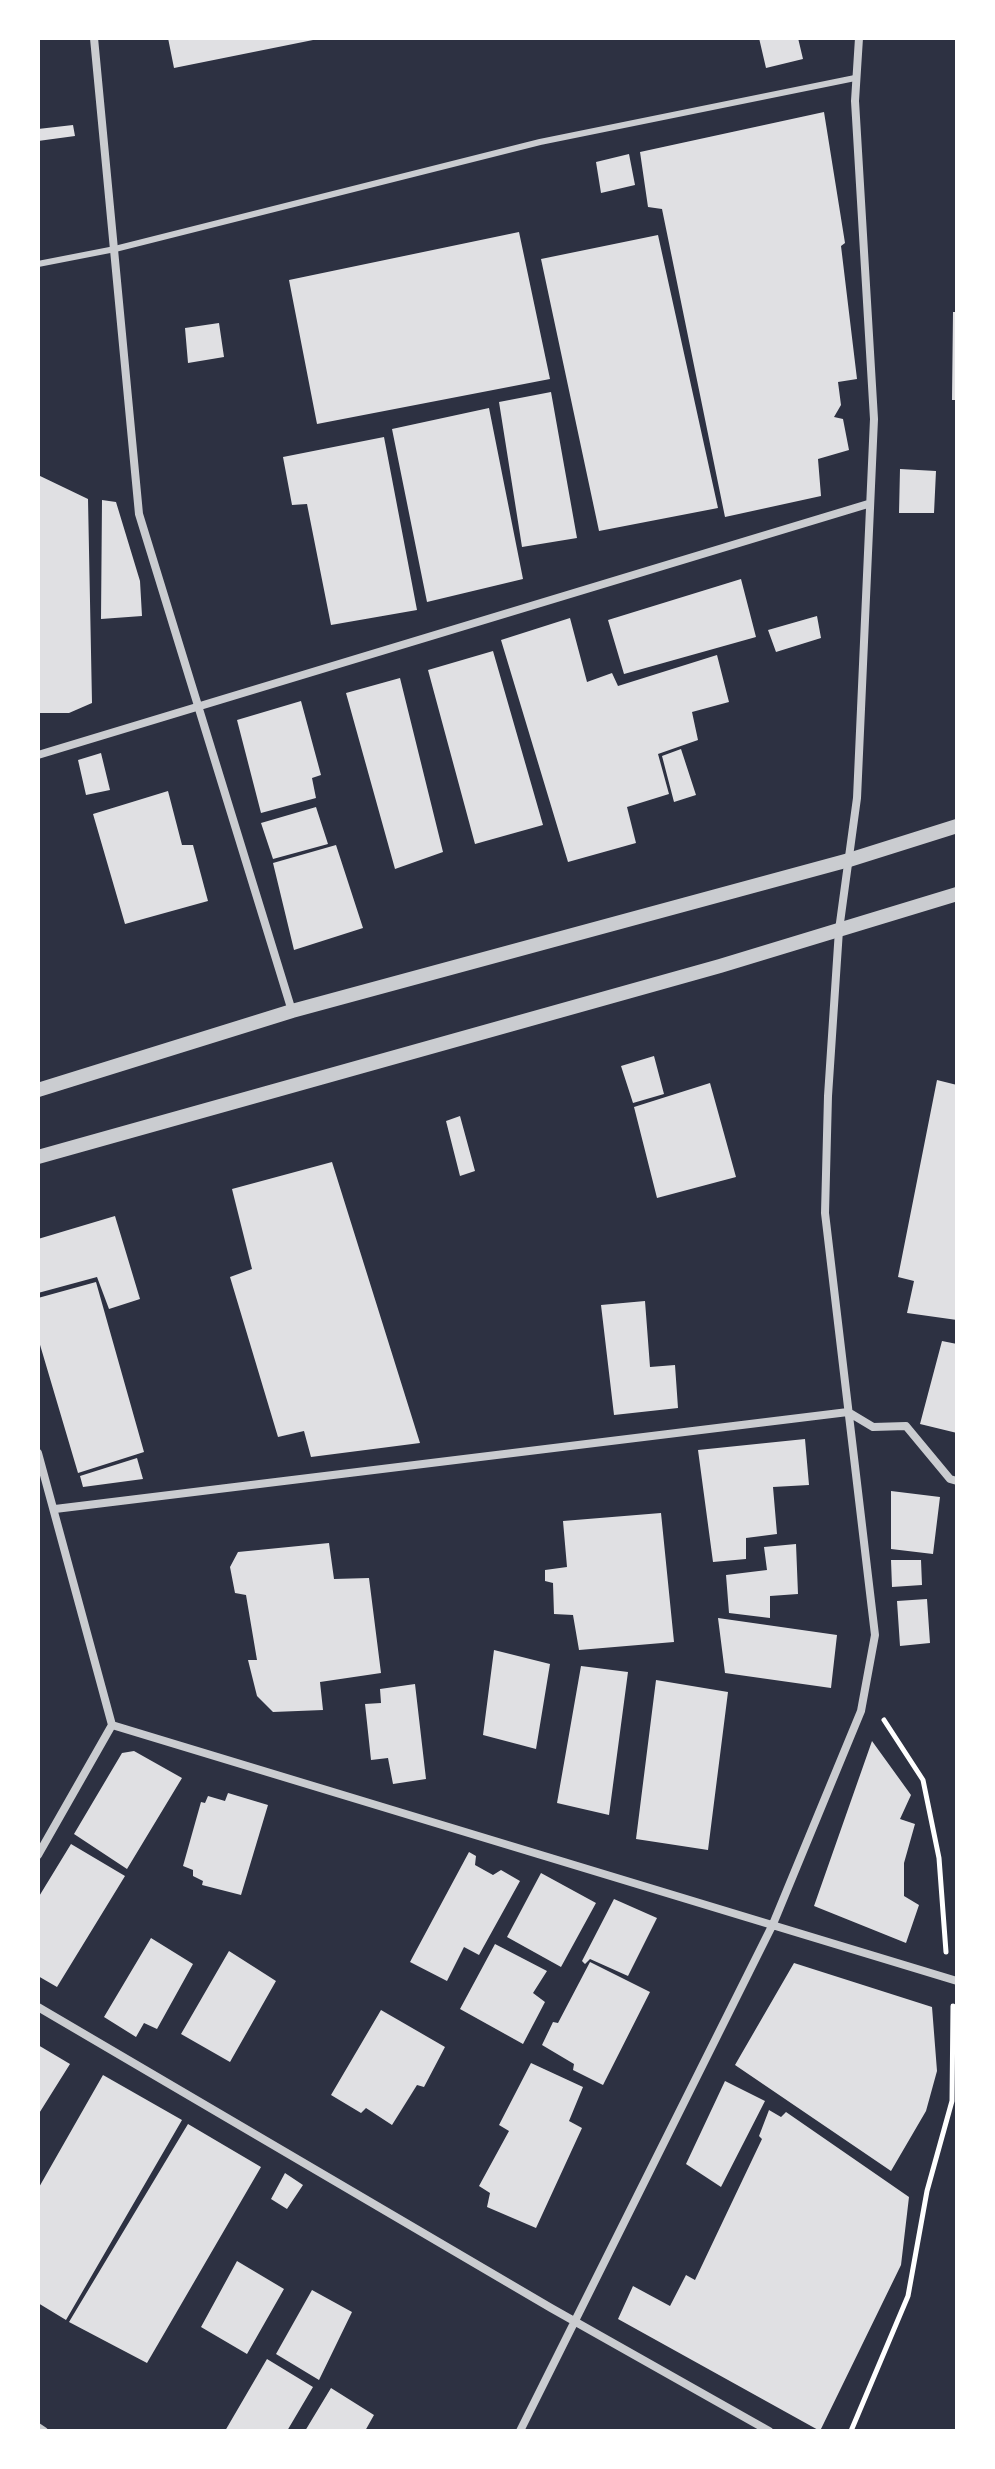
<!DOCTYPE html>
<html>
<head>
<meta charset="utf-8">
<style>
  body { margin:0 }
  #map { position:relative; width:995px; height:2469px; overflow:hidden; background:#2d3142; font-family:"Nunito Sans",sans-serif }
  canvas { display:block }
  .frame { position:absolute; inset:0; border:40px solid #fff; pointer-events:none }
</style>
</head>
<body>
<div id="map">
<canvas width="995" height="2469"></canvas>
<div class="frame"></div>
</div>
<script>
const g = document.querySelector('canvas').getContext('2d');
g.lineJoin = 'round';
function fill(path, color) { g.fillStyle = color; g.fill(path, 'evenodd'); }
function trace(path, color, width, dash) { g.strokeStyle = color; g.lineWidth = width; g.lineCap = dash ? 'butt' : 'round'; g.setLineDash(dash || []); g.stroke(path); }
const building = new Path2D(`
  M 168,38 L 318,38 L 318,39 L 174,68 Z
  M 759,38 L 798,38 L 803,59 L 766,68 Z
  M 824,112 L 845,243 L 841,246 L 857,379 L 838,382 L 841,405 L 834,417 L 843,419 L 849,450 L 818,459 L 821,496 L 725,517 L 662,209 L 648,207 L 640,152 Z
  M 73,125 L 75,136 L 38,141 L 38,129 Z
  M 629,154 L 635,185 L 601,193 L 596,162 Z
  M 519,232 L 550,379 L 317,424 L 289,280 Z
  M 658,235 L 718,508 L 599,531 L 541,259 Z
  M 953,312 L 957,312 L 957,400 L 952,400 Z
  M 219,323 L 224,357 L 188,363 L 185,328 Z
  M 551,392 L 577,538 L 522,547 L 499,402 Z
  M 489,408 L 523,579 L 427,602 L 392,429 Z
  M 384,437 L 417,610 L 331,625 L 307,504 L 292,505 L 283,457 Z
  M 900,469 L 936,471 L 934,513 L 899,513 Z
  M 38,475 L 88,499 L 92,703 L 69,713 L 38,713 Z
  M 102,500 L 116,502 L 140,581 L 142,616 L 101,619 Z
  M 741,579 L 756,637 L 624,674 L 608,620 Z
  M 817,616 L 821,638 L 776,652 L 768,630 Z
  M 570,618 L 587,682 L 612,673 L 618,686 L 717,655 L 729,702 L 692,712 L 698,740 L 658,754 L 669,794 L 627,807 L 636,843 L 568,862 L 501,640 Z
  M 493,651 L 543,825 L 475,844 L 428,670 Z
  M 400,678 L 443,852 L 395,869 L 346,693 Z
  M 301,701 L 321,775 L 312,778 L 316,798 L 261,813 L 237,720 Z
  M 681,749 L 696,795 L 674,802 L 662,756 Z
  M 101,753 L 110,790 L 86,795 L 78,760 Z
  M 168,791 L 182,845 L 193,845 L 208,901 L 125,924 L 93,814 Z
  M 316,807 L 328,844 L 273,859 L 261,823 Z
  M 336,845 L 363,928 L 294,950 L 273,863 Z
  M 654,1056 L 664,1094 L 633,1103 L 621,1066 Z
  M 937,1080 L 957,1085 L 957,1320 L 907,1313 L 914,1281 L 898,1277 Z
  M 710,1083 L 736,1177 L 657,1198 L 634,1107 Z
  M 460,1116 L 475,1171 L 460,1176 L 446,1121 Z
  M 332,1162 L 420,1443 L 311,1457 L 304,1431 L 278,1437 L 230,1277 L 252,1269 L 232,1189 Z
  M 115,1216 L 140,1299 L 109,1309 L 97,1277 L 38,1293 L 38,1239 Z
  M 96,1282 L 144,1452 L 78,1473 L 38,1338 L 38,1298 Z
  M 645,1301 L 650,1367 L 675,1365 L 678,1408 L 614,1415 L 601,1305 Z
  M 942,1341 L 957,1344 L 957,1433 L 920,1424 Z
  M 805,1439 L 809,1485 L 773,1487 L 777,1534 L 746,1538 L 746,1559 L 713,1562 L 698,1450 Z
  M 137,1458 L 143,1479 L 83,1487 L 80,1476 Z
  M 891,1491 L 940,1497 L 933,1554 L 891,1549 Z
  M 661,1513 L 674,1642 L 579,1650 L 573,1615 L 554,1614 L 553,1583 L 545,1581 L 545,1570 L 567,1567 L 563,1521 Z
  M 329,1543 L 334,1579 L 369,1578 L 381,1673 L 320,1682 L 323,1710 L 273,1712 L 257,1696 L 248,1660 L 257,1660 L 246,1595 L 235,1593 L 230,1567 L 238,1552 Z
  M 796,1544 L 798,1594 L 770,1596 L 770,1618 L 729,1613 L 726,1575 L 767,1570 L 764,1547 Z
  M 891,1560 L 921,1560 L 922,1585 L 892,1587 Z
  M 927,1599 L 930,1643 L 900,1646 L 897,1601 Z
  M 718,1618 L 837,1635 L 831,1688 L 725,1673 Z
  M 494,1650 L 550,1664 L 536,1749 L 483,1735 Z
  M 581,1666 L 628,1672 L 609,1815 L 557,1803 Z
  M 656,1680 L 728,1692 L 708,1850 L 636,1839 Z
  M 415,1684 L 426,1779 L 393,1784 L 388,1758 L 371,1760 L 365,1704 L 381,1703 L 380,1689 Z
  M 872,1741 L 911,1795 L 900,1819 L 915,1824 L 904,1863 L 904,1896 L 919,1905 L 906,1943 L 814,1906 Z
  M 134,1751 L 182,1778 L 127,1869 L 74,1834 L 122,1753 Z
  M 228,1793 L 268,1805 L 241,1895 L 202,1885 L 203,1881 L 193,1876 L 193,1870 L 183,1866 L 201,1802 L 205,1803 L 208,1796 L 225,1801 Z
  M 71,1844 L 125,1876 L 57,1987 L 38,1976 L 38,1898 Z
  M 469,1852 L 476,1856 L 475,1865 L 493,1875 L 501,1870 L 520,1881 L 479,1955 L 464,1947 L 447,1981 L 410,1962 Z
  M 541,1873 L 596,1903 L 561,1967 L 507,1937 Z
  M 614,1899 L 657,1918 L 628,1976 L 590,1959 L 585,1964 L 582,1961 Z
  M 151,1938 L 193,1964 L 157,2029 L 144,2023 L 136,2037 L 104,2017 Z
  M 495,1944 L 547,1971 L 533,1993 L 545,2002 L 523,2044 L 460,2009 Z
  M 229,1951 L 276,1981 L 230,2062 L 181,2034 Z
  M 590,1962 L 650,1992 L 603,2085 L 573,2070 L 574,2064 L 542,2045 L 553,2022 L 558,2023 Z
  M 794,1963 L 932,2007 L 937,2071 L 926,2111 L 891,2171 L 735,2065 Z
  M 381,2010 L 445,2047 L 424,2087 L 417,2085 L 392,2125 L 366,2108 L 361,2113 L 331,2095 Z
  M 38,2045 L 70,2064 L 38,2115 Z
  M 531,2063 L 583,2087 L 569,2121 L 582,2128 L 536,2228 L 487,2207 L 490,2193 L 479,2186 L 509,2131 L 499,2125 Z
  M 103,2075 L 182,2120 L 66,2320 L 38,2303 L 38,2189 Z
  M 725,2081 L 765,2101 L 721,2187 L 686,2164 Z
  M 769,2110 L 781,2117 L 786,2112 L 909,2197 L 901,2265 L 820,2431 L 618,2319 L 633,2286 L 670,2306 L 686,2275 L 695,2280 L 762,2139 L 759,2136 Z
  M 188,2124 L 261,2167 L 147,2363 L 69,2322 Z
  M 285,2173 L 303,2185 L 287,2209 L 271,2199 Z
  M 237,2261 L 284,2289 L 247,2354 L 201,2327 Z
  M 312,2290 L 352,2312 L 319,2380 L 276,2354 Z
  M 267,2359 L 313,2387 L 287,2431 L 225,2431 Z
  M 331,2388 L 374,2415 L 365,2431 L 305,2431 Z`);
const path = new Path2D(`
  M 884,1720 L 923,1780 L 939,1858 L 946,1952
  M 851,2431 L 908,2296 L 927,2191 L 952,2101 L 953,2006`);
const service = new Path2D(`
  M 38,264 L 115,249 L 540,142 L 855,78`);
const minor = new Path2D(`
  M 94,38 L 139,514 L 292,1011
  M 38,755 L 868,504
  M 38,1453 L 112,1725 L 38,1855
  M 55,1509 L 848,1412 L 873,1427 L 906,1426 L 950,1479 L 957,1481
  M 112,1725 L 957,1981
  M 38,2007 L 551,2308 L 769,2431
  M 38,2427 L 44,2431
  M 520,2431 L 773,1924 L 861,1711 L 875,1635 L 825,1213 L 828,1096 L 839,930 L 857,798 L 874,419 L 855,101 L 859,38`);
const tertiary = new Path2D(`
  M 38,1090 L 292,1011 L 849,860 L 957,826
  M 38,1157 L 720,966 L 957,894`);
fill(building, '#e0e0e3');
trace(path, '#fff', 5);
trace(service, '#caccd0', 6);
trace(minor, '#caccd0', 8);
trace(tertiary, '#caccd0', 14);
</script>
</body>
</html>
